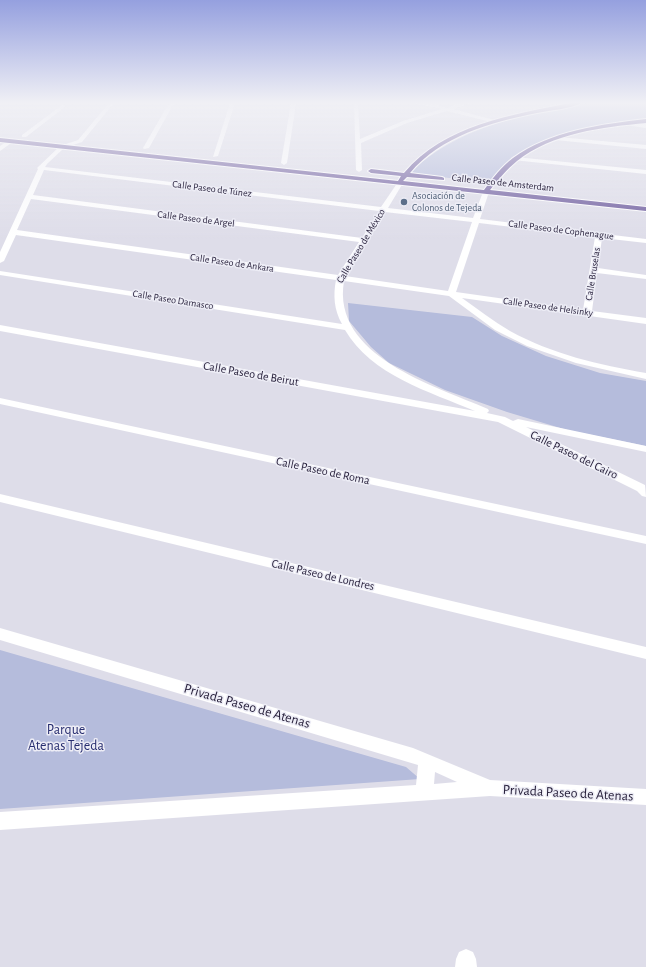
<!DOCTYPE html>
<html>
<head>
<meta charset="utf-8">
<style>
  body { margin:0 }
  canvas { display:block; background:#dedde9 }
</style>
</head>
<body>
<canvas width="646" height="967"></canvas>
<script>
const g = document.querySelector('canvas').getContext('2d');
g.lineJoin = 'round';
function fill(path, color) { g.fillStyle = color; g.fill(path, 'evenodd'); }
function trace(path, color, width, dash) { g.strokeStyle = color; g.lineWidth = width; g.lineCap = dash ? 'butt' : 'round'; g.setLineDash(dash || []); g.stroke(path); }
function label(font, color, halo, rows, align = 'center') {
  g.font = font + ' "Alegreya Sans",sans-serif'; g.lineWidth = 3; g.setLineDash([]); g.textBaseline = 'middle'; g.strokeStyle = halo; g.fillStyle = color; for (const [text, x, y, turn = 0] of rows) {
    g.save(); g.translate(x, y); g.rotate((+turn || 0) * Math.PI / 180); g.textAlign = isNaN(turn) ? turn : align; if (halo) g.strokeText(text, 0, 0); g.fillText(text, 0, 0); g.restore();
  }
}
const green = new Path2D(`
  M 587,103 L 646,103 L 646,119 L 624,122 L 555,137 L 512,157 L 491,182 L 409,174 C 455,127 525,114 587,103 Z
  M 348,303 L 472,317 L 502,336 L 546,356 L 600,373 L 646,381 L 646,446 L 567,430 L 507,412 L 445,390 L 389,363 L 371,347 L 349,321 Z
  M 0,650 L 406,767 L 420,779 L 0,809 Z`);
const minor = new Path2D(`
  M 0,103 L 4,103 L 0,105 Z
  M 109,103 L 114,103 L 82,142 L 64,148 L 47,164 L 45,167 L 381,207 L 398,182 L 400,181 L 403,183 L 388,208 L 473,218 L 483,192 L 486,190 L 489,192 L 480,219 L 646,239 L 646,243 L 602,238 L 598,268 L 646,275 L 646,279 L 597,273 L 592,311 L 646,318 L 646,324 L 462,298 C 478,309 493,321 510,331 C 552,354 599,365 646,373 L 646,379 L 576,363 L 527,346 L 495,330 L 449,296 L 344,281 C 331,356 435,386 488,409 L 489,411 L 487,413 L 505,417 L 513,421 L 518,419 L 646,446 L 646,452 L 526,427 L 645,485 L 646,497 L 642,496 L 637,491 L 498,422 L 0,331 L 0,325 L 475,411 C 430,392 371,375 345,330 L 0,275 L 0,271 L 342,324 C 334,310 333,295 336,280 L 16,235 L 4,261 L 0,263 L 0,252 L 38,169 L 37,168 L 60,146 L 78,140 ZM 44,170 L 379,211 L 362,238 L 33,195 ZM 31,199 L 359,242 L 338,275 L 17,230 ZM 385,212 L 472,222 L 448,291 L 345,276 ZM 479,223 L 595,237 L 583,310 L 456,292 Z
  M 169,103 L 174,103 L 149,148 L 144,149 L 143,148 Z
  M 230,103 L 235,103 L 218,156 L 213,157 Z
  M 291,103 L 296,103 L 287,163 L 284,165 L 281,163 Z
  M 354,103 L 358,103 L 360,139 L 403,121 L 442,109 L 414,103 L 428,103 L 447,108 L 461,103 L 470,103 L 453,109 L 498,121 L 495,123 L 447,111 L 407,123 L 361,143 L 362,170 L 359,172 L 356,170 Z
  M 62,105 L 66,106 L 26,137 L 22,137 L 22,135 Z
  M 621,121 L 646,124 L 646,128 L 619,124 L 619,122 Z
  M 558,137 L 646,145 L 646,149 L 556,140 L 556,138 Z
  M 9,140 L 14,141 L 0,151 L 0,146 Z
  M 515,157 L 646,170 L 646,174 L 513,160 L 513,158 Z
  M 0,398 L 646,536 L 646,544 L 0,404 Z
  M 0,494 L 646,647 L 646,659 L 0,502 Z
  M 0,628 L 413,748 L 490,780 L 646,789 L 646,805 L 490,796 L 0,830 L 0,812 L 416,785 L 418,765 L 0,640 ZM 435,772 L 457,782 L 434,784 Z
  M 466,949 L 473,952 L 476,959 L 477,967 L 455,967 L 456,959 L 459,952 Z`);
const major = new Path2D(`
  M 570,103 L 582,103 C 569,109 552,110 537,113 C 491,122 441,136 410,173 L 442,177 L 444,178 L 444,180 L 407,177 L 403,181 L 484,190 C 493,178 502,166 513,158 C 550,131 602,124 646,119 L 646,123 C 603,127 552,133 517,161 C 507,169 498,180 490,190 L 646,207 L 646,211 L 0,142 L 0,138 L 398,181 L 401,176 L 371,173 L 368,171 L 371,169 L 404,173 C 444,125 511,115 570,103 Z`);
const markers = [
  [404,202,4,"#5c6f8a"]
];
const farStreetnames = [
  ["Calle Paseo de Amsterdam",503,183,6],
  ["Calle Paseo de Túnez",212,189,7],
  ["Calle Paseo de Argel",196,219,7],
  ["Calle Paseo de Cophenague",561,230,7],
  ["Calle Paseo de México",361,246,-59],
  ["Calle Paseo de Ankara",232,263,8],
  ["Calle Bruselas",593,274,-81],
  ["Calle Paseo Damasco",173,300,9],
  ["Calle Paseo de Helsinky",548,307,8]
];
const farServicenames = [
  ["Asociación de",412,196],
  ["Colonos de Tejeda",412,208]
];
const streetNames = [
  ["Calle Paseo de Beirut",251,374,10],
  ["Calle Paseo del Cairo",574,455,26],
  ["Calle Paseo de Roma",323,471,12],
  ["Calle Paseo de Londres",323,575,13]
];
const nearStreetnames = [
  ["Privada Paseo de Atenas",247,706,16],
  ["Privada Paseo de Atenas",568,793,3]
];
const nearParknames = [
  ["Parque",66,730],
  ["Atenas Tejeda",66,746]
];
fill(green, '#b5bcdc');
trace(major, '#fff', 2);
fill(minor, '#fff');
fill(major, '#7160a0');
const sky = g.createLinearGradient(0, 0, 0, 239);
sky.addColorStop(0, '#95a0df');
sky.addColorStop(0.43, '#f0f0f5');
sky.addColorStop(1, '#f0f0f500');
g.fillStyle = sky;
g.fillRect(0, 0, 646, 239);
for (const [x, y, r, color] of markers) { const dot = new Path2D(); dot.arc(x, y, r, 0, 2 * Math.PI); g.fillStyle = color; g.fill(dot); trace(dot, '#ededf6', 1.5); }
label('10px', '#251e39', '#ededf6', farStreetnames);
label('10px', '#4e5e75', '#ededf6', farServicenames, 'left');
label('12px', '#251e39', '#ededf6', streetNames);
label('14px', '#251e39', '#ededf6', nearStreetnames);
label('14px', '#282e70', '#ededf6', nearParknames);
</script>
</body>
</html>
